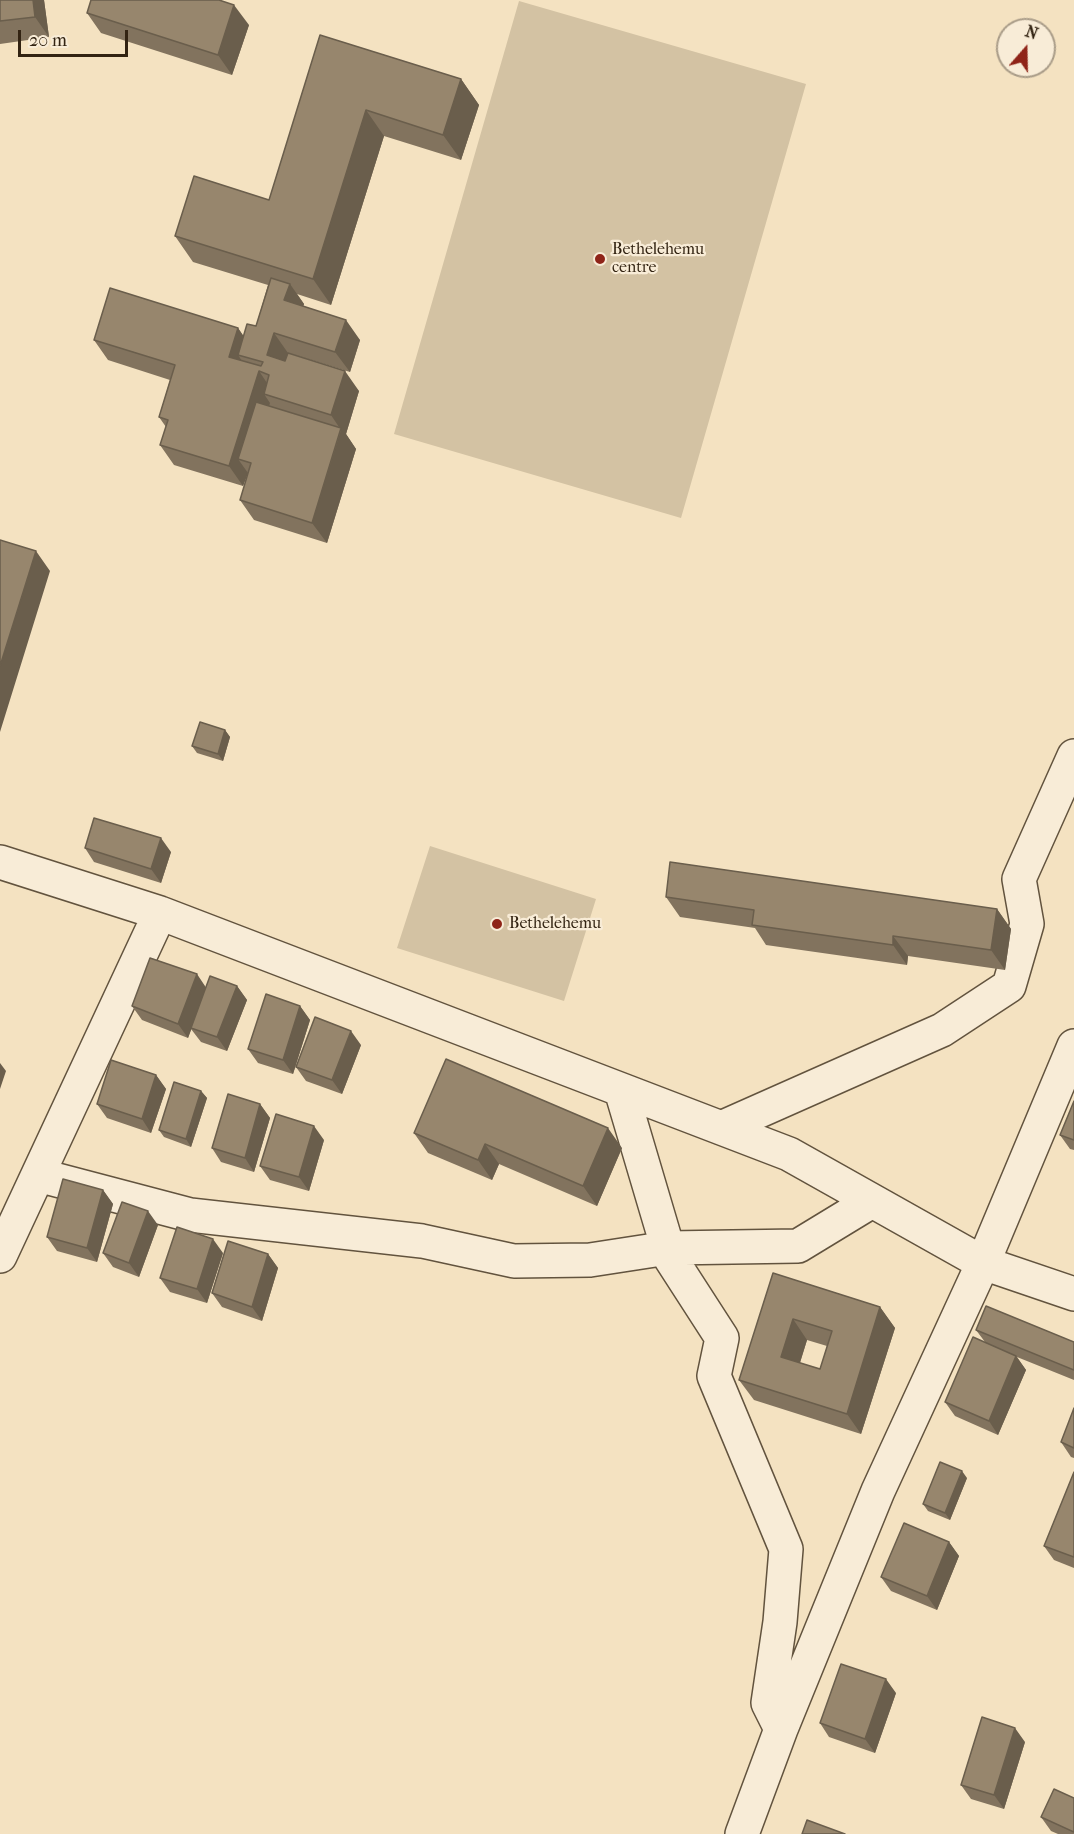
<!DOCTYPE html>
<html>
<head>
<meta charset="utf-8">
<style>
  body { margin:0 }
  #map { position:relative; width:1074px; height:1834px; overflow:hidden; background:#f4e2c1; font-family:"IM FELL French Canon",serif }
  canvas { display:block }
  .north { position:absolute; left:996px; top:18px; width:60px; height:60px; box-sizing:border-box; background:#f8ecd7; border:2px solid #a99c88; border-radius:50%; rotate:20deg; font-size:16px; font-weight:700; line-height:24px; text-align:center; color:#322312 }
  .north::after { content:''; display:block; margin:auto; width:21px; height:27px; background:#8f2418; clip-path:polygon(50% 0,100% 100%,50% 72%,0 100%) }
  .scale { position:absolute; left:18px; top:30px; width:110px; height:27px; box-sizing:border-box; border:3px solid #322312; border-top:0; padding-left:8px; font-size:18px; line-height:21px; white-space:nowrap; color:#322312; -webkit-text-stroke:4px #f8ecd7; paint-order:stroke }
</style>
</head>
<body>
<div id="map">
<canvas width="1074" height="1834"></canvas>
<div class="north">N</div>
<div class="scale">20 m</div>
</div>
<script>
const g = document.querySelector('canvas').getContext('2d');
g.lineJoin = 'round';
function fill(path, color) { g.fillStyle = color; g.fill(path, 'evenodd'); }
function trace(path, color, width, dash) { g.strokeStyle = color; g.lineWidth = width; g.lineCap = dash ? 'butt' : 'round'; g.setLineDash(dash || []); g.stroke(path); }
function label(font, color, halo, rows, align = 'center') {
  g.font = font + ' "IM FELL French Canon",serif'; g.lineWidth = 4.5; g.setLineDash([]); g.textBaseline = 'middle'; g.strokeStyle = halo; g.fillStyle = color; for (const [text, x, y, turn = 0] of rows) {
    g.save(); g.translate(x, y); g.rotate((+turn || 0) * Math.PI / 180); g.textAlign = isNaN(turn) ? turn : align; if (halo) g.strokeText(text, 0, 0); g.fillText(text, 0, 0); g.restore();
  }
}
const green = new Path2D(`
  M 519,1 L 806,84 L 681,518 L 394,434 Z
  M 430,846 L 596,899 L 564,1001 L 397,948 Z`);
const street = new Path2D(`
  M 0,862 L 160,913 L 789,1154 L 983,1263 L 1074,1294
  M 621,1090 L 671,1259 L 722,1338 L 714,1376 L 786,1549 L 780,1622 L 768,1703 L 781,1729
  M 721,1128 L 942,1030 L 1009,986 L 1027,924 L 1019,879 L 1074,756
  M 38,1175 L 190,1215 L 422,1241 L 514,1261 L 590,1260 L 668,1248 L 798,1246 L 872,1201
  M 0,1256 L 160,913
  M 742,1834 L 781,1729 L 878,1491 L 983,1263 L 1074,1046`);
const wall = new Path2D(`
  M 0,0 L 44,0 L 49,37 L 0,44 Z
  M 87,13 L 249,25 L 232,75 L 101,33 Z
  M 320,35 L 461,79 L 479,105 L 461,160 L 384,136 L 331,305 L 297,294 L 304,304 L 303,306 L 360,340 L 350,372 L 288,353 L 359,391 L 346,434 L 356,449 L 327,543 L 254,520 L 240,500 L 248,473 L 243,486 L 174,465 L 160,445 L 166,427 L 159,417 L 170,380 L 108,360 L 94,340 L 238,328 L 243,336 L 256,326 L 268,285 L 193,262 L 175,236 L 269,200 Z
  M 225,730 L 230,737 L 223,761 L 197,753 L 192,746 Z
  M 85,848 L 171,852 L 161,883 L 94,862 Z
  M 666,897 L 997,909 L 1011,929 L 1005,970 L 908,956 L 907,965 L 766,945 L 755,928 L 680,917 Z
  M 237,986 L 247,1000 L 227,1051 L 201,1042 L 191,1029 L 188,1038 L 142,1020 L 132,1006 L 206,988 Z
  M 300,1006 L 310,1020 L 293,1074 L 258,1063 L 248,1049 Z
  M 361,1045 L 342,1094 L 306,1081 L 296,1067 Z
  M 156,1075 L 166,1089 L 151,1133 L 107,1118 L 97,1104 Z
  M 201,1091 L 207,1098 L 191,1147 L 164,1137 L 159,1130 Z
  M 1074,1101 L 1074,1150 L 1070,1149 L 1060,1135 Z
  M 260,1104 L 270,1118 L 254,1172 L 221,1162 L 212,1148 Z
  M 414,1133 L 622,1148 L 597,1206 L 499,1164 L 492,1180 L 428,1153 Z
  M 324,1140 L 309,1191 L 270,1180 L 260,1166 Z
  M 103,1190 L 113,1204 L 97,1262 L 57,1251 L 47,1237 Z
  M 158,1225 L 139,1277 L 113,1267 L 103,1253 Z
  M 223,1253 L 207,1303 L 170,1292 L 160,1278 Z
  M 268,1254 L 278,1268 L 262,1321 L 222,1307 L 212,1293 Z
  M 773,1273 L 880,1307 L 895,1328 L 861,1434 L 754,1400 L 739,1380 ZM 807,1340 L 827,1346 L 820,1369 L 800,1363 Z
  M 976,1330 L 1074,1342 L 1074,1380 L 1017,1357 L 1026,1370 L 998,1435 L 955,1416 L 945,1402 L 985,1342 Z
  M 1074,1408 L 1074,1458 L 1071,1457 L 1061,1442 Z
  M 1074,1472 L 1074,1568 L 1054,1560 L 1044,1546 Z
  M 967,1478 L 950,1520 L 928,1511 L 923,1504 Z
  M 949,1542 L 959,1556 L 937,1610 L 891,1591 L 881,1577 Z
  M 896,1693 L 875,1753 L 829,1737 L 820,1723 Z
  M 1025,1742 L 1004,1809 L 971,1799 L 961,1785 Z
  M 1074,1798 L 1074,1834 L 1058,1834 L 1051,1831 L 1041,1817 Z`);
const shadedWall = new Path2D(`
  M 33,0 L 44,0 L 49,37 L 35,17 Z
  M 234,5 L 249,25 L 232,75 L 218,55 Z
  M 461,79 L 479,105 L 461,160 L 443,135 Z
  M 366,110 L 384,136 L 331,305 L 313,279 Z
  M 290,284 L 304,304 L 299,321 L 284,300 Z
  M 346,320 L 360,340 L 350,372 L 335,352 Z
  M 238,328 L 252,348 L 238,355 L 246,367 L 229,357 Z
  M 274,333 L 288,353 L 281,375 L 267,355 Z
  M 259,371 L 273,392 L 264,394 L 270,403 L 251,463 L 238,459 L 248,473 L 243,486 L 229,466 Z
  M 345,371 L 359,391 L 346,434 L 356,449 L 327,543 L 312,523 L 341,430 L 331,415 Z
  M 36,551 L 50,571 L 0,732 L 0,666 Z
  M 225,730 L 230,737 L 223,761 L 218,754 Z
  M 161,838 L 171,852 L 161,883 L 151,869 Z
  M 997,909 L 1011,929 L 1005,970 L 991,950 Z
  M 893,936 L 908,956 L 907,965 L 893,945 Z
  M 197,974 L 207,989 L 188,1038 L 178,1024 Z
  M 237,986 L 247,1000 L 227,1051 L 217,1037 Z
  M 300,1006 L 310,1020 L 293,1074 L 283,1060 Z
  M 351,1031 L 361,1045 L 342,1094 L 332,1080 Z
  M 0,1063 L 6,1071 L 0,1089 Z
  M 156,1075 L 166,1089 L 151,1133 L 142,1119 Z
  M 201,1091 L 207,1098 L 191,1147 L 186,1139 Z
  M 260,1104 L 270,1118 L 254,1172 L 245,1158 Z
  M 314,1126 L 324,1140 L 309,1191 L 299,1177 Z
  M 608,1128 L 622,1148 L 597,1206 L 583,1186 Z
  M 485,1144 L 499,1164 L 492,1180 L 478,1160 Z
  M 103,1190 L 113,1204 L 97,1262 L 87,1248 Z
  M 148,1211 L 158,1225 L 139,1277 L 129,1263 Z
  M 213,1239 L 223,1253 L 207,1303 L 197,1289 Z
  M 268,1254 L 278,1268 L 262,1321 L 252,1307 Z
  M 880,1307 L 895,1328 L 861,1434 L 847,1414 Z
  M 793,1319 L 807,1340 L 795,1378 L 781,1357 Z
  M 1016,1356 L 1026,1370 L 998,1435 L 989,1421 Z
  M 962,1471 L 967,1478 L 950,1520 L 945,1513 Z
  M 949,1542 L 959,1556 L 937,1610 L 927,1596 Z
  M 886,1679 L 896,1693 L 875,1753 L 865,1739 Z
  M 1015,1728 L 1025,1742 L 1004,1809 L 994,1795 Z`);
const building = new Path2D(`
  M 0,0 L 33,0 L 35,17 L 0,21 Z
  M 91,0 L 219,0 L 234,5 L 218,55 L 87,13 Z
  M 320,35 L 461,79 L 443,135 L 366,110 L 313,279 L 175,236 L 194,176 L 269,200 Z
  M 271,278 L 290,284 L 284,300 L 346,320 L 335,352 L 274,333 L 267,355 L 285,361 L 288,353 L 345,371 L 331,415 L 264,394 L 269,375 L 259,371 L 229,466 L 160,445 L 168,420 L 159,417 L 175,365 L 94,340 L 110,288 L 238,328 L 229,357 L 261,366 L 263,362 L 238,355 L 247,324 L 256,326 Z
  M 256,402 L 341,428 L 312,523 L 240,500 L 251,463 L 238,459 Z
  M 0,540 L 36,551 L 0,666 Z
  M 200,722 L 225,730 L 218,754 L 192,746 Z
  M 94,818 L 161,838 L 151,869 L 85,848 Z
  M 670,862 L 997,909 L 991,950 L 893,936 L 893,945 L 752,925 L 754,910 L 666,897 Z
  M 150,958 L 197,974 L 178,1024 L 132,1006 Z
  M 210,976 L 237,986 L 217,1037 L 191,1028 Z
  M 266,994 L 300,1006 L 283,1060 L 248,1049 Z
  M 315,1017 L 351,1031 L 332,1080 L 296,1067 Z
  M 446,1059 L 608,1128 L 583,1186 L 485,1144 L 478,1160 L 414,1133 Z
  M 111,1060 L 156,1075 L 142,1119 L 97,1104 Z
  M 174,1082 L 201,1091 L 186,1139 L 159,1130 Z
  M 228,1094 L 260,1104 L 245,1158 L 212,1148 Z
  M 1074,1101 L 1074,1140 L 1060,1135 Z
  M 276,1114 L 314,1126 L 299,1177 L 260,1166 Z
  M 63,1179 L 103,1190 L 87,1248 L 47,1237 Z
  M 122,1202 L 148,1211 L 129,1263 L 103,1253 Z
  M 177,1227 L 213,1239 L 197,1289 L 160,1278 Z
  M 228,1241 L 268,1254 L 252,1307 L 212,1293 Z
  M 773,1273 L 880,1307 L 847,1414 L 739,1380 ZM 793,1319 L 832,1331 L 820,1369 L 781,1357 Z
  M 986,1306 L 1074,1342 L 1074,1370 L 976,1330 Z
  M 973,1337 L 1016,1356 L 989,1421 L 945,1402 Z
  M 1074,1408 L 1074,1448 L 1061,1442 Z
  M 940,1462 L 962,1471 L 945,1513 L 923,1504 Z
  M 1074,1472 L 1074,1557 L 1044,1546 Z
  M 904,1523 L 949,1542 L 927,1596 L 881,1577 Z
  M 841,1664 L 886,1679 L 865,1739 L 820,1723 Z
  M 982,1717 L 1015,1728 L 994,1795 L 961,1785 Z
  M 1054,1789 L 1074,1798 L 1074,1832 L 1041,1817 Z
  M 807,1820 L 845,1834 L 802,1834 Z`);
const markers = [
  [600,259,6,"#8f2418"],
  [497,924,6,"#8f2418"]
];
const poiNames = [
  ["Bethelehemu",612,250],
  ["centre",612,268],
  ["Bethelehemu",509,924]
];
fill(green, '#d3c2a3');
trace(street, '#62533e', 36);
trace(street, '#f8ecd7', 33);
fill(wall, '#82735e');
fill(shadedWall, '#6a5e4c');
fill(building, '#97866d');
trace(building, '#6a5e4c', 1.5);
for (const [x, y, r, color] of markers) { const dot = new Path2D(); dot.arc(x, y, r, 0, 2 * Math.PI); g.fillStyle = color; g.fill(dot); trace(dot, '#f8ecd7', 2); }
label('16px', '#322312', '#f8ecd7', poiNames, 'left');
</script>
</body>
</html>
